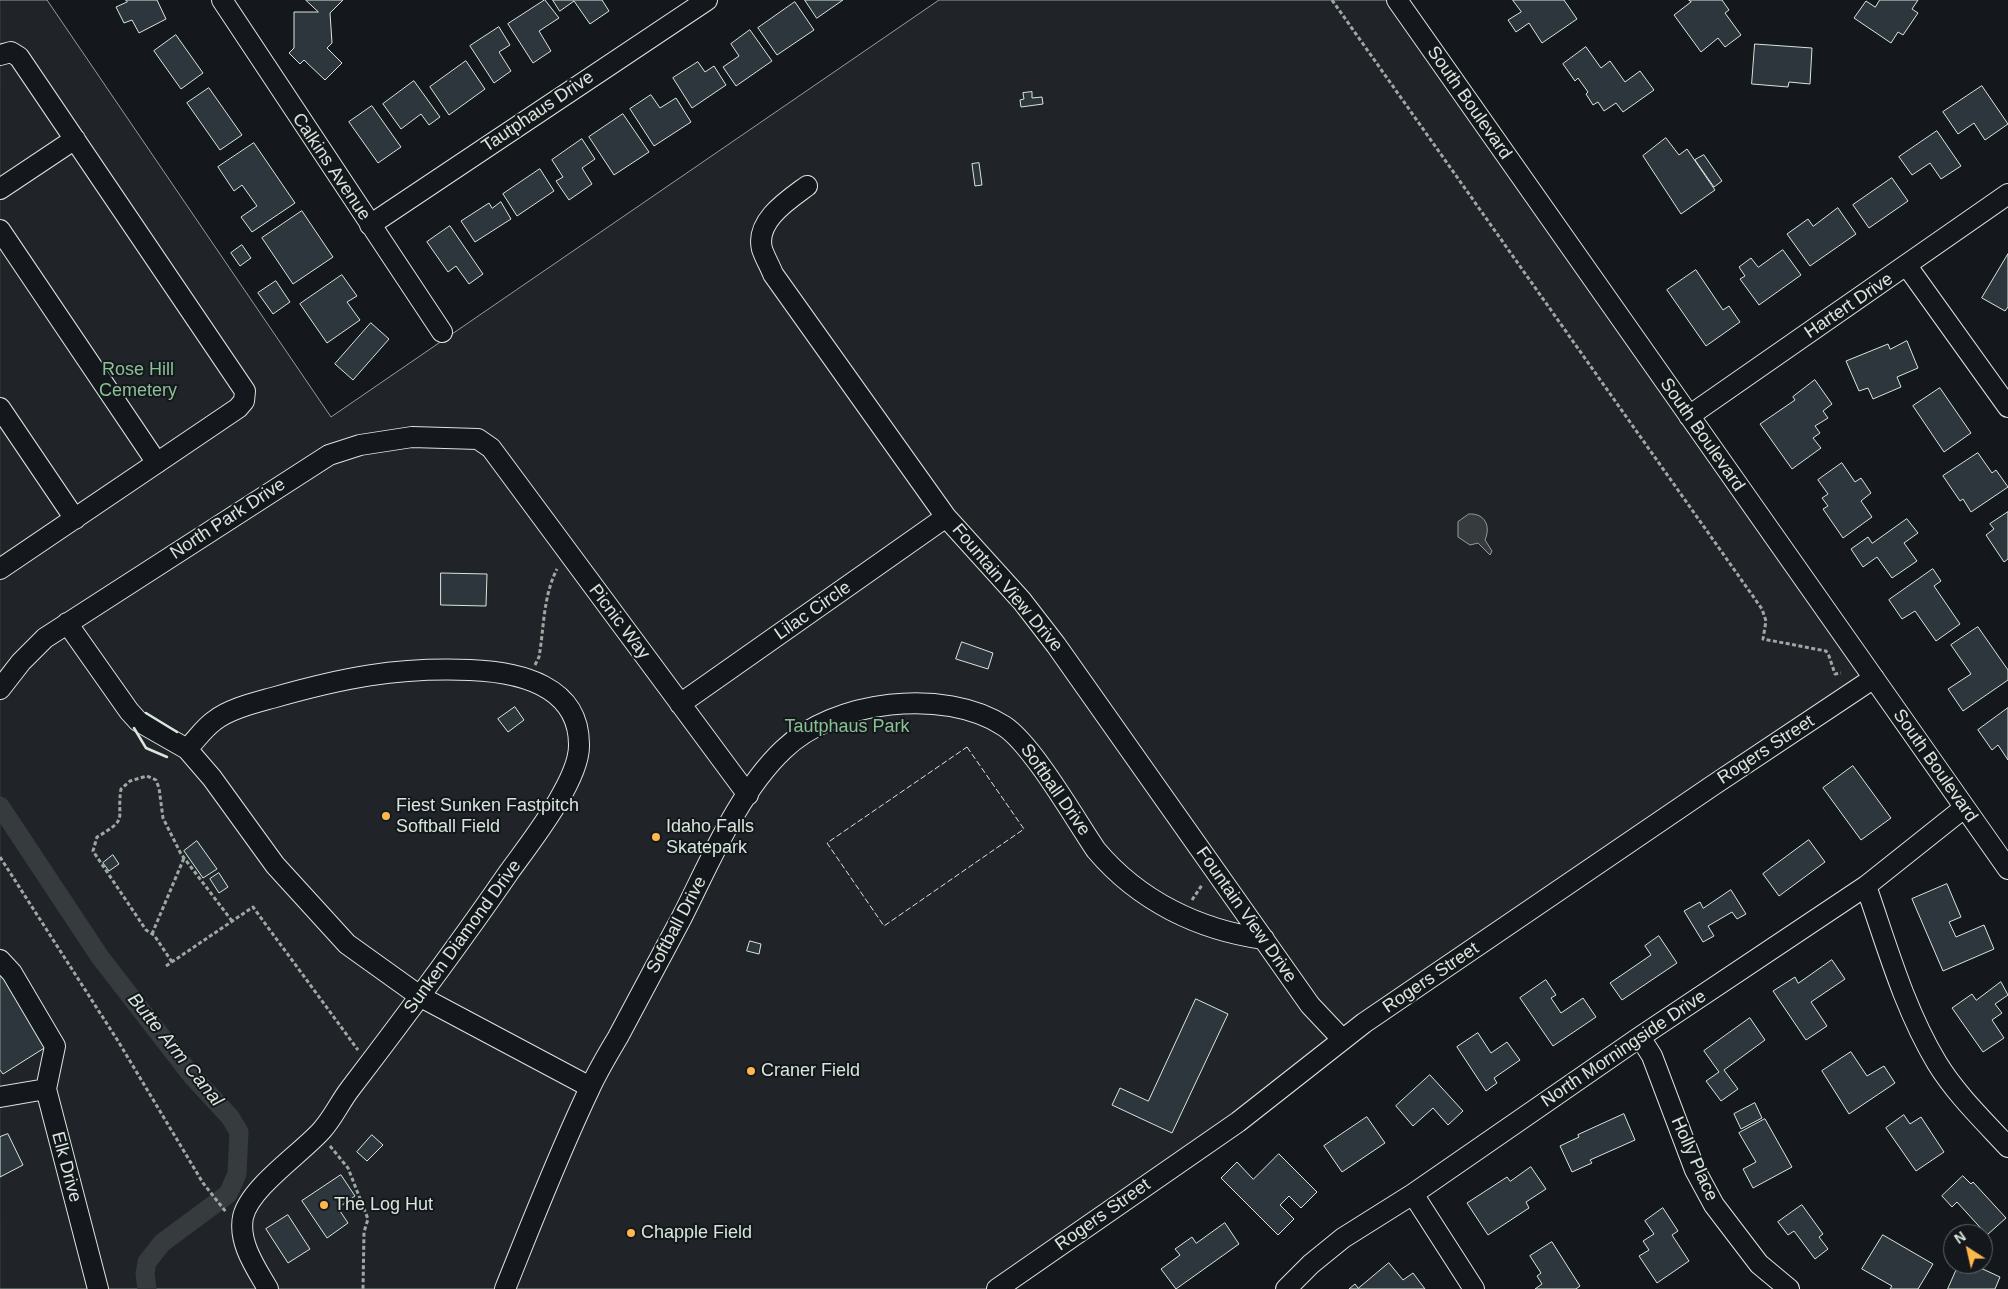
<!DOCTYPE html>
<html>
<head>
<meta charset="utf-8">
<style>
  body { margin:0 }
  #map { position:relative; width:2008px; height:1289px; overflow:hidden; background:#14181c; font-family:Helvetica,sans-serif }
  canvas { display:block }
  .north { position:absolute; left:1943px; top:1224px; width:50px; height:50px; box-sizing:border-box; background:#14181c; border:1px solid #626a69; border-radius:50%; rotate:325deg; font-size:14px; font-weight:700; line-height:20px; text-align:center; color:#d8e6dc }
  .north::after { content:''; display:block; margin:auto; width:18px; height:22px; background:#ffb74d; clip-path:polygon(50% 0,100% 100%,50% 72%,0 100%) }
</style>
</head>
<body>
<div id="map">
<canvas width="2008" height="1289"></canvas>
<div class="north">N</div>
</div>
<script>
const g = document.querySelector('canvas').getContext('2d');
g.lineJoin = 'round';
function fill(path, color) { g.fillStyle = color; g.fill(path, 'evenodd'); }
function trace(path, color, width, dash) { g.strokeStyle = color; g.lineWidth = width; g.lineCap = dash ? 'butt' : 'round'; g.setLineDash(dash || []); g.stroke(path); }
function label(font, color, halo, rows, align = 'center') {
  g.font = font + ' Helvetica,sans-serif'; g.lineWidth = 4; g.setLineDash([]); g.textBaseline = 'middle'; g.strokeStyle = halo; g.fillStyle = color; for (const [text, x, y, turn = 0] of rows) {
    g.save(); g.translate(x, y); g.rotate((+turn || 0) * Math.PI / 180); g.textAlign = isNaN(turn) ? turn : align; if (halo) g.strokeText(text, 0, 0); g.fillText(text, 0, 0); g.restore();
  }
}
const green = new Path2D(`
  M 0,0 L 47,0 L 331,417 L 939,0 L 1397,0 L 1874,678 L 997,1289 L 0,1289 Z`);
const water = new Path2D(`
  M 1469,514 C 1485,513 1491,526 1485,540 L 1492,551 L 1490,555 L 1478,543 L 1470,545 L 1458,537 L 1458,522 Z`);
const canal = new Path2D(`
  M 0,806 L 100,957 L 192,1076 L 230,1117 L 239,1132 L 237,1174 L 228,1194 L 162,1243 L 147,1262 L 145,1274 L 147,1289`);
const building = new Path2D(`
  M 126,0 L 157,0 L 166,19 L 139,33 L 132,20 L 124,23 L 116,7 L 127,2 Z
  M 306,0 L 343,0 L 330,13 L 332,43 L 327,48 L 342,63 L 325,80 L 304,60 L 300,64 L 289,53 L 294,48 L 294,12 L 318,12 Z
  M 545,0 L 559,18 L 539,31 L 551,51 L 533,63 L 508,24 Z
  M 553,0 L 602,0 L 609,11 L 590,24 L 574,1 L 560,11 Z
  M 805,0 L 843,0 L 817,18 Z
  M 1513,0 L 1564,0 L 1577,19 L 1542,43 L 1529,23 L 1516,32 L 1508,20 L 1521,12 Z
  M 1689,0 L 1722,0 L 1729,10 L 1725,13 L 1741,35 L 1725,47 L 1718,38 L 1701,52 L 1674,15 L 1691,2 Z
  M 1880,0 L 1918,0 L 1912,9 L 1918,13 L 1903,35 L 1898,32 L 1891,43 L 1854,18 L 1866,1 L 1875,7 Z
  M 795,2 L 814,30 L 777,55 L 758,28 Z
  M 499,27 L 510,45 L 499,52 L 511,71 L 494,83 L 470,46 Z
  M 750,30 L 772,61 L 736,86 L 723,67 L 739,56 L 731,44 Z
  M 176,35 L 203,73 L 181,89 L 154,51 Z
  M 1755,44 L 1812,48 L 1810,84 L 1789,82 L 1788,87 L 1752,84 Z
  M 1586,47 L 1601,68 L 1610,61 L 1625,82 L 1640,71 L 1654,90 L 1623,112 L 1616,103 L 1604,111 L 1598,102 L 1593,105 L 1586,94 L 1588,92 L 1578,78 L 1575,81 L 1563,64 Z
  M 466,61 L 485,89 L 449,115 L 430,87 Z
  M 698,62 L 705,72 L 714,66 L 726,85 L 692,108 L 673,78 Z
  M 414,81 L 440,117 L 429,125 L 421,114 L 401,129 L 383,104 Z
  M 1982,86 L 2008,124 L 1985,140 L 1974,123 L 1958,134 L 1943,112 Z
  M 209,88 L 242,135 L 220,150 L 187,103 Z
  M 1032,92 L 1032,98 L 1042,97 L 1043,104 L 1021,107 L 1020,100 L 1024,99 L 1023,93 Z
  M 651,95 L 660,108 L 676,98 L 691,122 L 654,146 L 630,109 Z
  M 372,106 L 401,147 L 378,163 L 349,122 Z
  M 623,114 L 649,152 L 614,175 L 589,137 Z
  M 1937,131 L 1961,166 L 1941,179 L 1930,163 L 1912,175 L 1899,157 Z
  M 1666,138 L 1679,155 L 1687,149 L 1715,190 L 1681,214 L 1643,156 Z
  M 582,139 L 595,159 L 582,168 L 592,184 L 569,200 L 556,181 L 563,177 L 552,160 Z
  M 254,143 L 295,203 L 252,232 L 241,217 L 257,206 L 242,185 L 234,191 L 218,167 Z
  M 1704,155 L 1722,181 L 1714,187 L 1695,160 Z
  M 979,163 L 982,185 L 975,186 L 972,164 Z
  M 540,169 L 554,191 L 517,216 L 503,194 Z
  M 1892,178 L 1908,201 L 1869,228 L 1853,205 Z
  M 501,202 L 511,219 L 475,242 L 461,221 L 489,203 L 492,208 Z
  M 1838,208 L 1856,234 L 1810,266 L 1787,234 L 1808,219 L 1813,226 Z
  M 302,211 L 333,257 L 293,284 L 262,238 Z
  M 450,226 L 483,274 L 469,284 L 456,266 L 448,272 L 427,242 Z
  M 242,245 L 251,258 L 240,266 L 231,253 Z
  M 1783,250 L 1801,275 L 1759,305 L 1740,279 L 1745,276 L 1739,267 L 1751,258 L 1758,267 Z
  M 2008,254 L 2008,307 L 2005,311 L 1982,298 Z
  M 1696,270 L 1723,310 L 1729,306 L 1740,322 L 1706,346 L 1667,290 Z
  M 342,275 L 357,296 L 347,302 L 360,320 L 327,343 L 300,304 Z
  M 276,281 L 290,302 L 273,314 L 258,293 Z
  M 371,323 L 389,339 L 353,380 L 335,364 Z
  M 1907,341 L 1918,368 L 1897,377 L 1901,387 L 1873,399 L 1868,388 L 1859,391 L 1846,361 L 1888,344 L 1890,349 Z
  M 1815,380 L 1832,404 L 1823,411 L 1828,418 L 1815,426 L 1820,433 L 1813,438 L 1821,448 L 1792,469 L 1760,424 L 1795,400 L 1793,397 Z
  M 1940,388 L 1971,433 L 1944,452 L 1913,406 Z
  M 1978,453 L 1992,473 L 1996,470 L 2008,487 L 1971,512 L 1963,499 L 1960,501 L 1943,476 Z
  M 1842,463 L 1855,482 L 1861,478 L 1871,493 L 1861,501 L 1872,517 L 1843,538 L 1823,509 L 1828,506 L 1822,498 L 1828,494 L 1818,480 Z
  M 2008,512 L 2008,559 L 2004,562 L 1986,535 L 1994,529 L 1990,524 Z
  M 1907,519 L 1918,533 L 1904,543 L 1917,561 L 1892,578 L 1877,557 L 1863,567 L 1851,549 L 1868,537 L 1872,543 Z
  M 1933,569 L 1941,581 L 1934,586 L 1960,624 L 1936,641 L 1915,611 L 1902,619 L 1889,600 Z
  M 441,573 L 487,574 L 486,606 L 441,605 Z
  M 1978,627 L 2008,670 L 2008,680 L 1963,711 L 1948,689 L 1971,674 L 1951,645 Z
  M 962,642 L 993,653 L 988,669 L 956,659 Z
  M 515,707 L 524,720 L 508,732 L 498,719 Z
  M 2008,708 L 2008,760 L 1998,745 L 1992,750 L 1978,730 Z
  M 1853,766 L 1891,818 L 1861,840 L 1823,788 Z
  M 1809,840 L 1825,862 L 1779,896 L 1763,874 Z
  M 197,841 L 217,869 L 203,878 L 184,851 Z
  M 113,855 L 119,864 L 109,871 L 103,863 Z
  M 219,873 L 228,887 L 219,893 L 210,879 Z
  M 1947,884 L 1961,917 L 1949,922 L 1956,937 L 1984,925 L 1994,949 L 1943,971 L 1912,899 Z
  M 1731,890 L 1746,914 L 1737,919 L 1732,912 L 1708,926 L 1714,936 L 1703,942 L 1684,911 L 1700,902 L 1703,908 Z
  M 1659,936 L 1677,963 L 1622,1000 L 1610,983 L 1651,955 L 1645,946 Z
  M 750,941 L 761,944 L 759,954 L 747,951 Z
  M 1832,960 L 1845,979 L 1811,1002 L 1827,1026 L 1806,1040 L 1773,991 L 1795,977 L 1798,983 Z
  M 0,970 L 49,1045 L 3,1074 L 0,1070 Z
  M 1546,980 L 1556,995 L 1551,998 L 1561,1013 L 1583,998 L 1596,1017 L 1553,1046 L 1520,998 Z
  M 2001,982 L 2008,995 L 1995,1004 L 2002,1013 L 1992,1020 L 2004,1038 L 1983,1052 L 1952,1008 L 1972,994 L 1976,1000 Z
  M 1196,999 L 1228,1014 L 1172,1133 L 1112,1105 L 1120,1088 L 1148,1101 Z
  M 1750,1018 L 1765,1040 L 1724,1070 L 1738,1089 L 1721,1101 L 1706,1081 L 1719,1072 L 1704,1051 Z
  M 1478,1033 L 1491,1053 L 1507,1042 L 1520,1060 L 1494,1078 L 1497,1083 L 1486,1091 L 1457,1047 Z
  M 1851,1052 L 1867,1076 L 1884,1066 L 1895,1083 L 1849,1114 L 1822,1071 Z
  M 1430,1075 L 1463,1111 L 1448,1125 L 1433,1108 L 1413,1126 L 1396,1106 Z
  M 1755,1103 L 1762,1118 L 1741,1129 L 1734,1114 Z
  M 1624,1114 L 1635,1140 L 1590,1160 L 1592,1163 L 1572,1172 L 1560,1146 L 1579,1137 L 1578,1135 Z
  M 1904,1115 L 1910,1124 L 1921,1117 L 1944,1152 L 1916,1171 L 1886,1128 Z
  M 1367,1117 L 1385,1143 L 1342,1172 L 1324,1146 Z
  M 1765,1119 L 1792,1167 L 1753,1188 L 1743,1169 L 1756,1162 L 1739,1133 Z
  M 8,1134 L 23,1165 L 0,1177 L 0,1137 Z
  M 372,1135 L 383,1145 L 367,1161 L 357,1152 Z
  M 1279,1154 L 1317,1192 L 1301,1208 L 1289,1196 L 1280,1205 L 1294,1219 L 1278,1235 L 1221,1178 L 1237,1162 L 1253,1179 Z
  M 1531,1167 L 1546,1189 L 1526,1202 L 1529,1208 L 1488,1235 L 1467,1203 L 1507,1177 L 1510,1181 Z
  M 341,1175 L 355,1196 L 338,1208 L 348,1223 L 327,1238 L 302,1201 Z
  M 1963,1176 L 1971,1184 L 1973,1182 L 2006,1218 L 1987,1235 L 1957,1202 L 1952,1207 L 1942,1196 Z
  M 1802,1205 L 1823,1234 L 1819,1237 L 1828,1249 L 1815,1259 L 1794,1231 L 1788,1235 L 1778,1222 Z
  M 1663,1208 L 1678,1231 L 1672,1235 L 1689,1261 L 1657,1283 L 1639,1256 L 1649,1250 L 1643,1241 L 1654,1234 L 1645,1221 Z
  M 288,1215 L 310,1249 L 288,1263 L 266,1229 Z
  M 1225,1223 L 1239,1244 L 1176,1289 L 1161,1269 L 1180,1255 L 1175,1249 L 1192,1237 L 1196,1243 Z
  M 1883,1235 L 1933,1264 L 1918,1289 L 1890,1289 L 1892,1286 L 1862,1269 Z
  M 1552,1242 L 1580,1286 L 1576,1289 L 1535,1289 L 1542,1284 L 1537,1276 L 1541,1273 L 1530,1256 Z
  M 1389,1263 L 1403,1280 L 1413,1273 L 1425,1289 L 1349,1289 L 1355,1284 L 1358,1288 Z
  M 1959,1264 L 1972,1264 L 2000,1277 L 1995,1289 L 1948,1289 Z`);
const path = new Path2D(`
  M 1332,0 L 1762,609 L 1766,621 L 1763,639 L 1826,651 L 1829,656 L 1835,674 L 1841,673
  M 535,665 L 539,657 C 544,629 543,596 557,569
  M 0,857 L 118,1041 L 203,1183 L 226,1212
  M 1192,900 L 1202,885
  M 152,934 L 184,858
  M 172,962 L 154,935 L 146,930 L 93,851 L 97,837 C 130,818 116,820 121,789 L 130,781 L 147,776 L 156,780 L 159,788 L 163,818 L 181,854 L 232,921
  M 166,966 L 253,907 L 358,1050
  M 330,1146 L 348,1168 L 368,1219 L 364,1232 L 363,1289`);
const minor = new Path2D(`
  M 222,0 L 442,332
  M 1397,0 L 2008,869
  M 0,55 L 11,52 L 19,57 L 245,391 L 244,401 L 238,408 L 0,569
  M 807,186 C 788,200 755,221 762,249 C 765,258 770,266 773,274 L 946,517 L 1022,601 L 1056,645 L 1310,1005 L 1342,1039
  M 0,189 L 75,139
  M 370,225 L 707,0
  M 0,230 L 157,463
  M 1907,266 L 2008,407
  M 0,408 L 75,519
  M 1689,416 L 2008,194
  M 67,623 L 129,711 L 138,721 L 187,749 L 212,778 L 275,865 L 347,944 L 421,997 L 590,1087
  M 0,689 L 21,662 L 45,638 L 329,455 L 360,445 L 412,437 L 478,439 L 491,448 L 748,795
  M 680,704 L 946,517
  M 187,749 C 196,740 204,728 214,721 C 229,709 254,703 272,698 C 342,678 396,667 470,670 C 519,672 580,685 579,746 C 579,781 530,843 509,872 C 458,946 405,1017 350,1089 C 340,1102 333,1118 322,1130 C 302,1153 250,1187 243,1217 C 238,1243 256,1268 268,1289
  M 1866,886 C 1887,946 1904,1008 1937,1063 C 1956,1094 1983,1120 2008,1147
  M 0,960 L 12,973 L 55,1046 L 46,1089
  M 1640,1037 L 1652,1056 L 1695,1170 L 1714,1205 L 1759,1264 L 1789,1289
  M 0,1097 L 46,1089 L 98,1289
  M 1413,1194 L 1474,1289
  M 505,1289 C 532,1222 558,1155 589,1090 C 597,1072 608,1054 618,1037 C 639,997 661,957 682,917 C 710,862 738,793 783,750 C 834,700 944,687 1004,726 C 1032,744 1075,819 1096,850 C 1139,901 1199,930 1264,939
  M 997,1289 L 1238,1122 L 1364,1023 L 1712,786 L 1874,678
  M 1286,1289 L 1311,1264 L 1343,1238 L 1413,1194 L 1640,1037 L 1866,886 L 1964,808`);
const fence = new Path2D(`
  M 967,747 L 1024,829 L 884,926 L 827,843 Z`);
const wall = new Path2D(`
  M 146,713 L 177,732
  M 134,728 L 146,748 L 167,757`);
const markers = [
  [386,816,5,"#ffb74d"],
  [656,837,5,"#ffb74d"],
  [751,1071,5,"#ffb74d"],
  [324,1205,5,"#ffb74d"],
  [631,1233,5,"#ffb74d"]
];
const streetNames = [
  ["South Boulevard",1469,103,55],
  ["Tautphaus Drive",538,112,-34],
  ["Calkins Avenue",331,167,56],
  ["Hartert Drive",1849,306,-34],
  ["South Boulevard",1702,435,55],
  ["North Park Drive",228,519,-33],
  ["Fountain View Drive",1007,588,50],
  ["Lilac Circle",813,611,-35],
  ["Picnic Way",619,622,53],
  ["Rogers Street",1766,750,-33],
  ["South Boulevard",1935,766,55],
  ["Softball Drive",1055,790,55],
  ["Fountain View Drive",1246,915,55],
  ["Softball Drive",677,925,-62],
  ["Sunken Diamond Drive",463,937,-54],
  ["Rogers Street",1431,978,-34],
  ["North Morningside Drive",1624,1049,-34],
  ["Holly Place",1694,1159,66],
  ["Elk Drive",66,1167,75],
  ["Rogers Street",1103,1215,-35]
];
const parkNames = [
  ["Rose Hill",138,370],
  ["Cemetery",138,391],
  ["Tautphaus Park",847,727]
];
const poiNames = [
  ["Fiest Sunken Fastpitch",396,806],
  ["Softball Field",396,827],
  ["Idaho Falls",666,827],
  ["Skatepark",666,848],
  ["Craner Field",761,1071],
  ["The Log Hut",334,1205],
  ["Chapple Field",641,1233]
];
const waterNames = [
  ["Butte Arm Canal",175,1050,51]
];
fill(green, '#202428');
trace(green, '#939e99', 1);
fill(water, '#363b3e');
trace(water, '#939e99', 1);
trace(canal, '#363b3e', 19);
fill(building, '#2c363c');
trace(building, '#d8e6dc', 1);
trace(minor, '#d8e6dc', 22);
trace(path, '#9da8a2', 3, [4, 2.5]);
trace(minor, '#14181c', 20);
trace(fence, '#d8e6dc', 1, [6, 2.5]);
trace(wall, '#d8e6dc', 2.5);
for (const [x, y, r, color] of markers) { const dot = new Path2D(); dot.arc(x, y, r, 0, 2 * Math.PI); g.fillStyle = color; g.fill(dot); trace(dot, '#14181c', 2); }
label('18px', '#d8e6dc', '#14181c', streetNames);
label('18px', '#8ac095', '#14181c', parkNames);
label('18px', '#d8e6dc', '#14181c', poiNames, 'left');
label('italic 19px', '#d8e6dc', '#14181c', waterNames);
</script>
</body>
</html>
